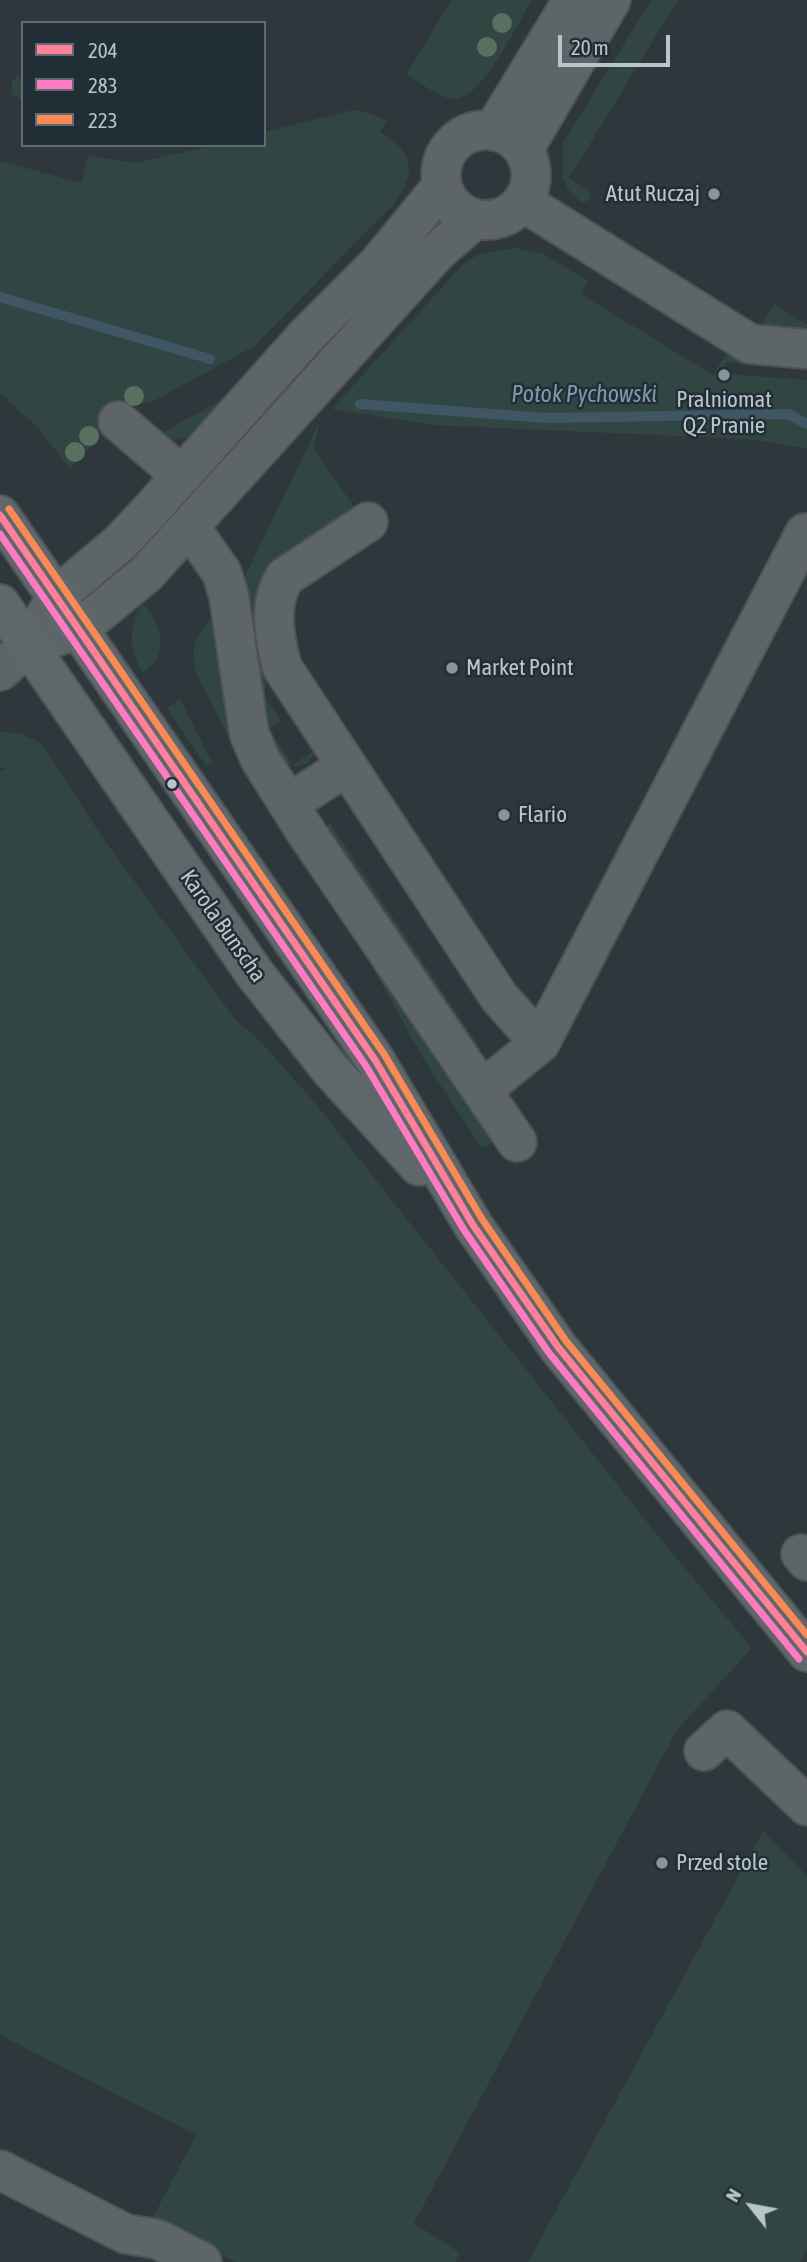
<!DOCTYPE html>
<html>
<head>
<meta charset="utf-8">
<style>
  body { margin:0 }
  #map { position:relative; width:807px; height:2262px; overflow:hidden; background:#2e373b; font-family:"Asap Condensed",sans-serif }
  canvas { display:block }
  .legend { position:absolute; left:21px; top:21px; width:245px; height:126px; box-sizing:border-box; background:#222e36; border:2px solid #5f6a72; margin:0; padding:9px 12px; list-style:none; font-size:21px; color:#bac4cb }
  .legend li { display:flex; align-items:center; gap:14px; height:35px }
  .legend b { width:35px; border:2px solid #5f6a72 }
  .north { position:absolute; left:716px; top:2171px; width:70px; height:70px; -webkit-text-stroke:5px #222e36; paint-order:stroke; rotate:301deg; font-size:19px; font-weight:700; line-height:28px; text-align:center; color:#bac4cb }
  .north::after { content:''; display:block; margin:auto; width:24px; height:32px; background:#bac4cb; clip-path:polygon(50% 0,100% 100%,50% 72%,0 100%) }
  .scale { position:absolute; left:558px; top:35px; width:112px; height:32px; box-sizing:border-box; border:4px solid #bac4cb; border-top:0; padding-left:9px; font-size:21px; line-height:24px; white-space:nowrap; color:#bac4cb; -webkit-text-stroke:5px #222e36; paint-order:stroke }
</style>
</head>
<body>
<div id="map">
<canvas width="807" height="2262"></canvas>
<ul class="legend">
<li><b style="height:9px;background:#ff8098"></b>204</li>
<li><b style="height:9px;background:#fe7ac1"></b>283</li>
<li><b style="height:9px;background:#f98a56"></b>223</li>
</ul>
<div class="north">N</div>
<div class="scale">20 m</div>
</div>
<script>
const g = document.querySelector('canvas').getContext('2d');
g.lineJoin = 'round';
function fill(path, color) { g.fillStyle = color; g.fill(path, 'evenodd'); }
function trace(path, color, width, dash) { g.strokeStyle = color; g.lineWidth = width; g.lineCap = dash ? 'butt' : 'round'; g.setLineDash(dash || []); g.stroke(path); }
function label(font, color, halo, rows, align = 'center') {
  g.font = font + ' "Asap Condensed",sans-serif'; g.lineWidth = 5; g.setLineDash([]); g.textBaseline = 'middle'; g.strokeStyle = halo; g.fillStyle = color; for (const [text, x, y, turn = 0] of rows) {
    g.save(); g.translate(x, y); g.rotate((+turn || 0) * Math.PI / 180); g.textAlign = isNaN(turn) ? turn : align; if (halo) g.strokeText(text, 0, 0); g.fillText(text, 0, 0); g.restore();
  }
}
const green = new Path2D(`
  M 451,0 L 532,0 C 518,23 482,100 454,99 C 438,98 420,82 407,74 Z
  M 651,0 L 678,0 L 569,178 L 590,192 L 589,201 L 581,202 L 568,189 L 563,177 L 563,143 Z
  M 17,76 L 23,79 L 23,101 L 12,94 L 12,82 Z
  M 353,110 L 366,112 L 387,121 L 380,132 C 414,153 417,171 395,203 L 253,347 L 154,401 L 125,408 L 70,469 L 38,428 L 0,393 L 0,161 L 81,183 L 88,156 L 135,163 L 217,145 L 264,145 L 264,132 Z
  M 514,248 L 542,253 L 588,281 L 581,294 L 713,375 L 728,351 L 747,363 L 726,362 L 726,374 L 807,380 L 807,448 L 747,439 L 432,425 L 332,409 L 462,265 L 477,255 Z
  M 774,304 L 807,325 L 807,332 L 759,328 Z
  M 229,396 C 209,416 189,453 158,435 Z
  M 319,423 L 314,450 L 358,512 L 274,566 L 265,697 L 281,721 L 269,729 L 293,765 L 317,748 L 308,763 L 297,767 L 286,765 L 266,737 L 241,585 Z
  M 142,603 C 161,623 171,654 143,673 C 129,651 128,625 142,603 Z
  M 216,611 L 327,892 L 252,783 L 196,673 C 188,639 200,636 216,611 Z
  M 180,699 L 212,762 L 206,766 L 167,708 Z
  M 0,731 L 22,734 L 42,744 L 102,837 L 234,1018 L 262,1043 L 315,1103 L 654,1531 L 752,1648 L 677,1730 L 414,2223 L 460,2253 L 455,2262 L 235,2262 L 151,2221 L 196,2135 L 0,2035 L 0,771 L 6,768 L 0,767 Z
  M 330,823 L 481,1050 L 475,1054 L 321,829 Z
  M 344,916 L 497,1139 L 482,1148 L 424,1060 Z
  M 763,1831 L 807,1876 L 807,2250 L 800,2262 L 528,2262 Z`);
const stream = new Path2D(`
  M 0,297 L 210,359
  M 360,404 L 546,418 L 788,414 L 807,424`);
const minor = new Path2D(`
  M441 175a45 45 0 1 1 90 0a45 45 0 1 1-90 0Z
  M 493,131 L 573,0
  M 524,149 L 611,0
  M 523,202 L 750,344 L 807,349
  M 118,421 L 182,476
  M 368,522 L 285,577 C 268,603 274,637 282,667 L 499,997 L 540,1043
  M 190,527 L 222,573 L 229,597 L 249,733 L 260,759 L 306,832 L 517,1142
  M 46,640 L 79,629 L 146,574 L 437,252 L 475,219
  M 0,671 L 28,646 L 57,596 L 121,542 L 150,511 L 307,335 L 378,264 L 442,186
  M 288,804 L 347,766
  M 482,1090 L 540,1043 L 805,533
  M 801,1554 L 807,1561
  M 704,1751 L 727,1730 L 807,1806
  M 0,2170 L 126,2234 L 157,2239 L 202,2262`);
const major = new Path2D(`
  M 0,515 L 375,1060 L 473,1225 L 558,1347 L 807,1652
  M 0,604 L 255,974 L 330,1069 L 419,1166`);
const bus1 = new Path2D(`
  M 0,515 L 375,1060 L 473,1225 L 558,1347 L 807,1652`);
const bus2 = new Path2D(`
  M 0,534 L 366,1066 L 464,1230 L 549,1353 L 799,1659`);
const bus3 = new Path2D(`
  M 9,509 L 384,1054 L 482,1219 L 566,1341 L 807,1635`);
const trees = [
  [502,23],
  [487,47],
  [134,396],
  [89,436],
  [75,452]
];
const markers = [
  [714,194,7,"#899399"],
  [724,375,7,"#899399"],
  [452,668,7,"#899399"],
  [172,784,6,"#bac4cb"],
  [504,815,7,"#899399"],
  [662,1863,7,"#899399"]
];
const poiNames = [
  ["Atut Ruczaj",700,194,"right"],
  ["Pralniomat",724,400,"center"],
  ["Q2 Pranie",724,426,"center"],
  ["Market Point",466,668],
  ["Flario",518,815],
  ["Przed stole",676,1863]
];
const streetNames = [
  ["Karola Bunscha",223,926,55]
];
const waterNames = [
  ["Potok Pychowski",584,394]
];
fill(green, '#314643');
trace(stream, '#3f5664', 10);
trace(minor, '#4c5256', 42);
trace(major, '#4c5458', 42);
trace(minor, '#5e6569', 38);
trace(major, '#60676a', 38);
trace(bus1, '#ff8098', 7);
trace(bus2, '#fe7ac1', 7);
trace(bus3, '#f98a56', 7);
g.fillStyle = '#58705f';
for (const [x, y] of trees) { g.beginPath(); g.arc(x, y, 10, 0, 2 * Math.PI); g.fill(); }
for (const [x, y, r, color] of markers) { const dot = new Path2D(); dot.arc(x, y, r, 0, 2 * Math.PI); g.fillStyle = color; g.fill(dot); trace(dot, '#222e36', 2.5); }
label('23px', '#bac4cb', '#222e36', poiNames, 'left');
label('23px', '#bac4cb', '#222e36', streetNames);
label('italic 24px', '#7e9aaa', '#222e36', waterNames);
</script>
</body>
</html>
